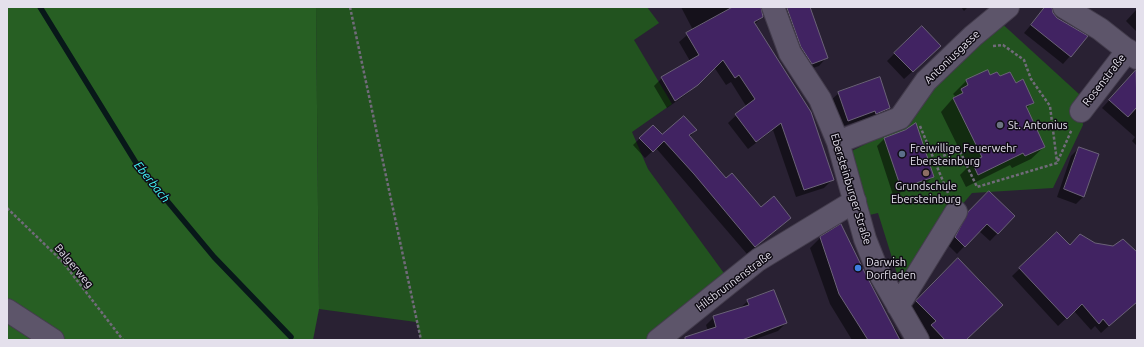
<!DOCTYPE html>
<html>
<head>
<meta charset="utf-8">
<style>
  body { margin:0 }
  #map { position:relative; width:1144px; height:347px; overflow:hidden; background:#292133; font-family:Ubuntu,sans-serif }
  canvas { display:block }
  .frame { position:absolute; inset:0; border:8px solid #e4e0ec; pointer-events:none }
</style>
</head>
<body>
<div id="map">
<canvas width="1144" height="347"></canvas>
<div class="frame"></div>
</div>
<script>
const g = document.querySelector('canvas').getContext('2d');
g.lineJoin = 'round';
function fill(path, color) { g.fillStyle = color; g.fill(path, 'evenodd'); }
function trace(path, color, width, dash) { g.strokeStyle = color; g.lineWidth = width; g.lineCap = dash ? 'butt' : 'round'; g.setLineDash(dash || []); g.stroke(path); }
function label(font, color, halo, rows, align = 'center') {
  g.font = font + ' Ubuntu,sans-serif'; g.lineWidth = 3; g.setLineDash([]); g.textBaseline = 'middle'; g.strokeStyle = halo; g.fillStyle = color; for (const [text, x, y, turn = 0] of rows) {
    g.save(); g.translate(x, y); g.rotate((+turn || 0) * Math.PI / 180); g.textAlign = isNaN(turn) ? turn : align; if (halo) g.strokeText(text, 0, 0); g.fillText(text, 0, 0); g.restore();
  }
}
const green = new Path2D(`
  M 316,7 L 647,7 L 659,23 L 634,40 L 672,104 L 632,132 L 648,169 L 726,276 L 656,340 L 421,340 L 416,322 L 319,309 Z
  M 998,20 L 1079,94 L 1083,125 L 1053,188 L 972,193 L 956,212 L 904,296 L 878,213 L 865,216 L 850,152 L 910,121 L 926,81 Z`);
const forest = new Path2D(`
  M 7,7 L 316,7 L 319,309 L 313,340 L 7,340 Z`);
const shadow = new Path2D(`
  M 681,7 L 757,7 L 762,17 L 754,25 L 832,180 L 824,188 L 796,197 L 773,130 L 748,149 L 728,123 L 746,106 L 731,82 L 726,85 L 714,67 L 688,93 L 667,108 L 654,86 L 662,78 L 690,61 L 679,42 L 693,30 Z
  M 777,7 L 810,7 L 826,58 L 819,66 L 804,71 Z
  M 961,7 L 968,7 L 964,11 Z
  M 1046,7 L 1051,7 L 1052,13 L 1057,18 L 1087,37 L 1063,64 L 1024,33 Z
  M 1137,9 L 1137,32 L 1126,21 Z
  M 895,53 L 932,54 L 904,79 L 887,61 Z
  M 988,71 L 990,76 L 999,77 L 1015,84 L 1033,102 L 1026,109 L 1044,147 L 1031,159 L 1012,168 L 1010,165 L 966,187 L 960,175 L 968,167 L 941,112 L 955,96 L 953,94 L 966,81 Z
  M 1133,75 L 1137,79 L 1137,146 L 1132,141 L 1135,137 L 1102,108 Z
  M 839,93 L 889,108 L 881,116 L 869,121 L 868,118 L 840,127 L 831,100 Z
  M 696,130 L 689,137 L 726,180 L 782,225 L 747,254 L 656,148 L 645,158 L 633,145 L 640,138 Z
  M 905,131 L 933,177 L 925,184 L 893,195 L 877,146 L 885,138 Z
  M 1079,148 L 1084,196 L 1076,204 L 1057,197 L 1071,156 Z
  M 1014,216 L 990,241 L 979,231 L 957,254 L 948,245 L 961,221 Z
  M 1057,233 L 1070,246 L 1095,244 L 1137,253 L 1137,281 L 1123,313 L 1101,333 L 1095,326 L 1091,330 L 1074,311 L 1058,326 L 1012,276 Z
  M 820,238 L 892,328 L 894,327 L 903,340 L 852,340 L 830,304 L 810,248 Z
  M 958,260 L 965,340 L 927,340 L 923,335 L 927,331 L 907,311 Z
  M 748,301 L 786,323 L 778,331 L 753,340 L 693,340 L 708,331 L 706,325 L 714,317 L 740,308 Z`);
const stream = new Path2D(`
  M 40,7 L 138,166 L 214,257 L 291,337`);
const building = new Path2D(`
  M 733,7 L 761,7 L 763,17 L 754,22 L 811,112 L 834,180 L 804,190 L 781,123 L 756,142 L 735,114 L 755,99 L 739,75 L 735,78 L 723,60 L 698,85 L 675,101 L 661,77 L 699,55 L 686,33 Z
  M 787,7 L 810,7 L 828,58 L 812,64 L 801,47 Z
  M 1045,7 L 1052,7 L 1053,13 L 1057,18 L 1088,36 L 1071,57 L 1031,25 Z
  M 922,26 L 941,46 L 913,72 L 894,53 Z
  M 988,70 L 990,75 L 997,72 L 1000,76 L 1010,72 L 1016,83 L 1023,79 L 1034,103 L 1026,106 L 1045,147 L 1025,156 L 1023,153 L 978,175 L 972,162 L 982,157 L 953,98 L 963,93 L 961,89 L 968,85 L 966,80 Z
  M 1136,70 L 1137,107 L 1128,117 L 1109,100 Z
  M 880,77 L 890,108 L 876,114 L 875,111 L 848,121 L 838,92 Z
  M 684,116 L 697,130 L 689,135 L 726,178 L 732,173 L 761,207 L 774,196 L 791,218 L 755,247 L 694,174 L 664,141 L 653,152 L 639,138 L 653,125 L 662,134 Z
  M 916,123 L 934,177 L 901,188 L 884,138 L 905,130 Z
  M 1079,147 L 1099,154 L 1084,197 L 1064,189 Z
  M 989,191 L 1015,216 L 998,234 L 987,224 L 965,247 L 955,237 L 968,212 Z
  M 841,224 L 864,271 L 900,340 L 868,340 L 839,294 L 820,237 Z
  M 1057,232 L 1070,245 L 1080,234 L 1095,243 L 1113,246 L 1123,239 L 1137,252 L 1137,302 L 1109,326 L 1103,319 L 1099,324 L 1082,304 L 1067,319 L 1019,268 Z
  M 958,258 L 1003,305 L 966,340 L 945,340 L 931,325 L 936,321 L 916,301 Z
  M 774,290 L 787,323 L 742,340 L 685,340 L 685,337 L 716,327 L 713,316 L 749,305 L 747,300 Z`);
const path = new Path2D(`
  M 350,7 L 421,340
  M 993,46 L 1003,45 L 1024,60 L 1031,79 L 1050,106 L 1057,162
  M 920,126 L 948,193
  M 934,160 L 959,149 L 977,187 L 1057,163 L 1072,129
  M 7,208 L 62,261 L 123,340`);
const minor = new Path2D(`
  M 773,7 L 790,53 L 820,99 L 838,142 L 865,239 L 877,269 L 918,340
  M 1064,7 L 1100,29 L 1137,58
  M 1081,111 L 1128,50
  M 838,142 L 900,118 L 926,81 L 973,36 L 1008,7
  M 898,306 L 956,212
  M 7,310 L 53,340
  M 658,340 L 758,260 L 855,201`);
const markers = [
  [1000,125,4,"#6b7280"],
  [902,154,4,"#5c6f8a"],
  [926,173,4,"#8d6e63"],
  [858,268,4,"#3f7fe0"]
];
const streetNames = [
  ["Antoniusgasse",952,57,-44],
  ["Rosenstraße",1104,80,-52],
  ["Ebersteinburger Straße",851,189,73],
  ["Balgerweg",74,266,50],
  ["Hilsbrunnenstraße",734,281,-37]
];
const poiNames = [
  ["St. Antonius",1008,125],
  ["Freiwillige Feuerwehr",910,148],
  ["Ebersteinburg",910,161],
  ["Grundschule",926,186,"center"],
  ["Ebersteinburg",926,199,"center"],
  ["Darwish",866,262],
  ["Dorfladen",866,275]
];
const waterNames = [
  ["Eberbach",152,182,51]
];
fill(green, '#22531f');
fill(forest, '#275f23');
fill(shadow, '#0007');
trace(stream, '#081819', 5.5);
fill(building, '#412362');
trace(building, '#6b6278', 1);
trace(minor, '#443d4d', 24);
trace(path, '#716b7a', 2.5, [3, 2]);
trace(minor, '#5d556a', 22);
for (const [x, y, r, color] of markers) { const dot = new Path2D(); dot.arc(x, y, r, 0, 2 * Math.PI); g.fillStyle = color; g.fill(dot); trace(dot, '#100c15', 1.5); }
label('11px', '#e4e0ec', '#100c15', streetNames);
label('11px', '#e4e0ec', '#100c15', poiNames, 'left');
label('italic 12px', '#42f6f8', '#100c15', waterNames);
</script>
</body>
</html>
